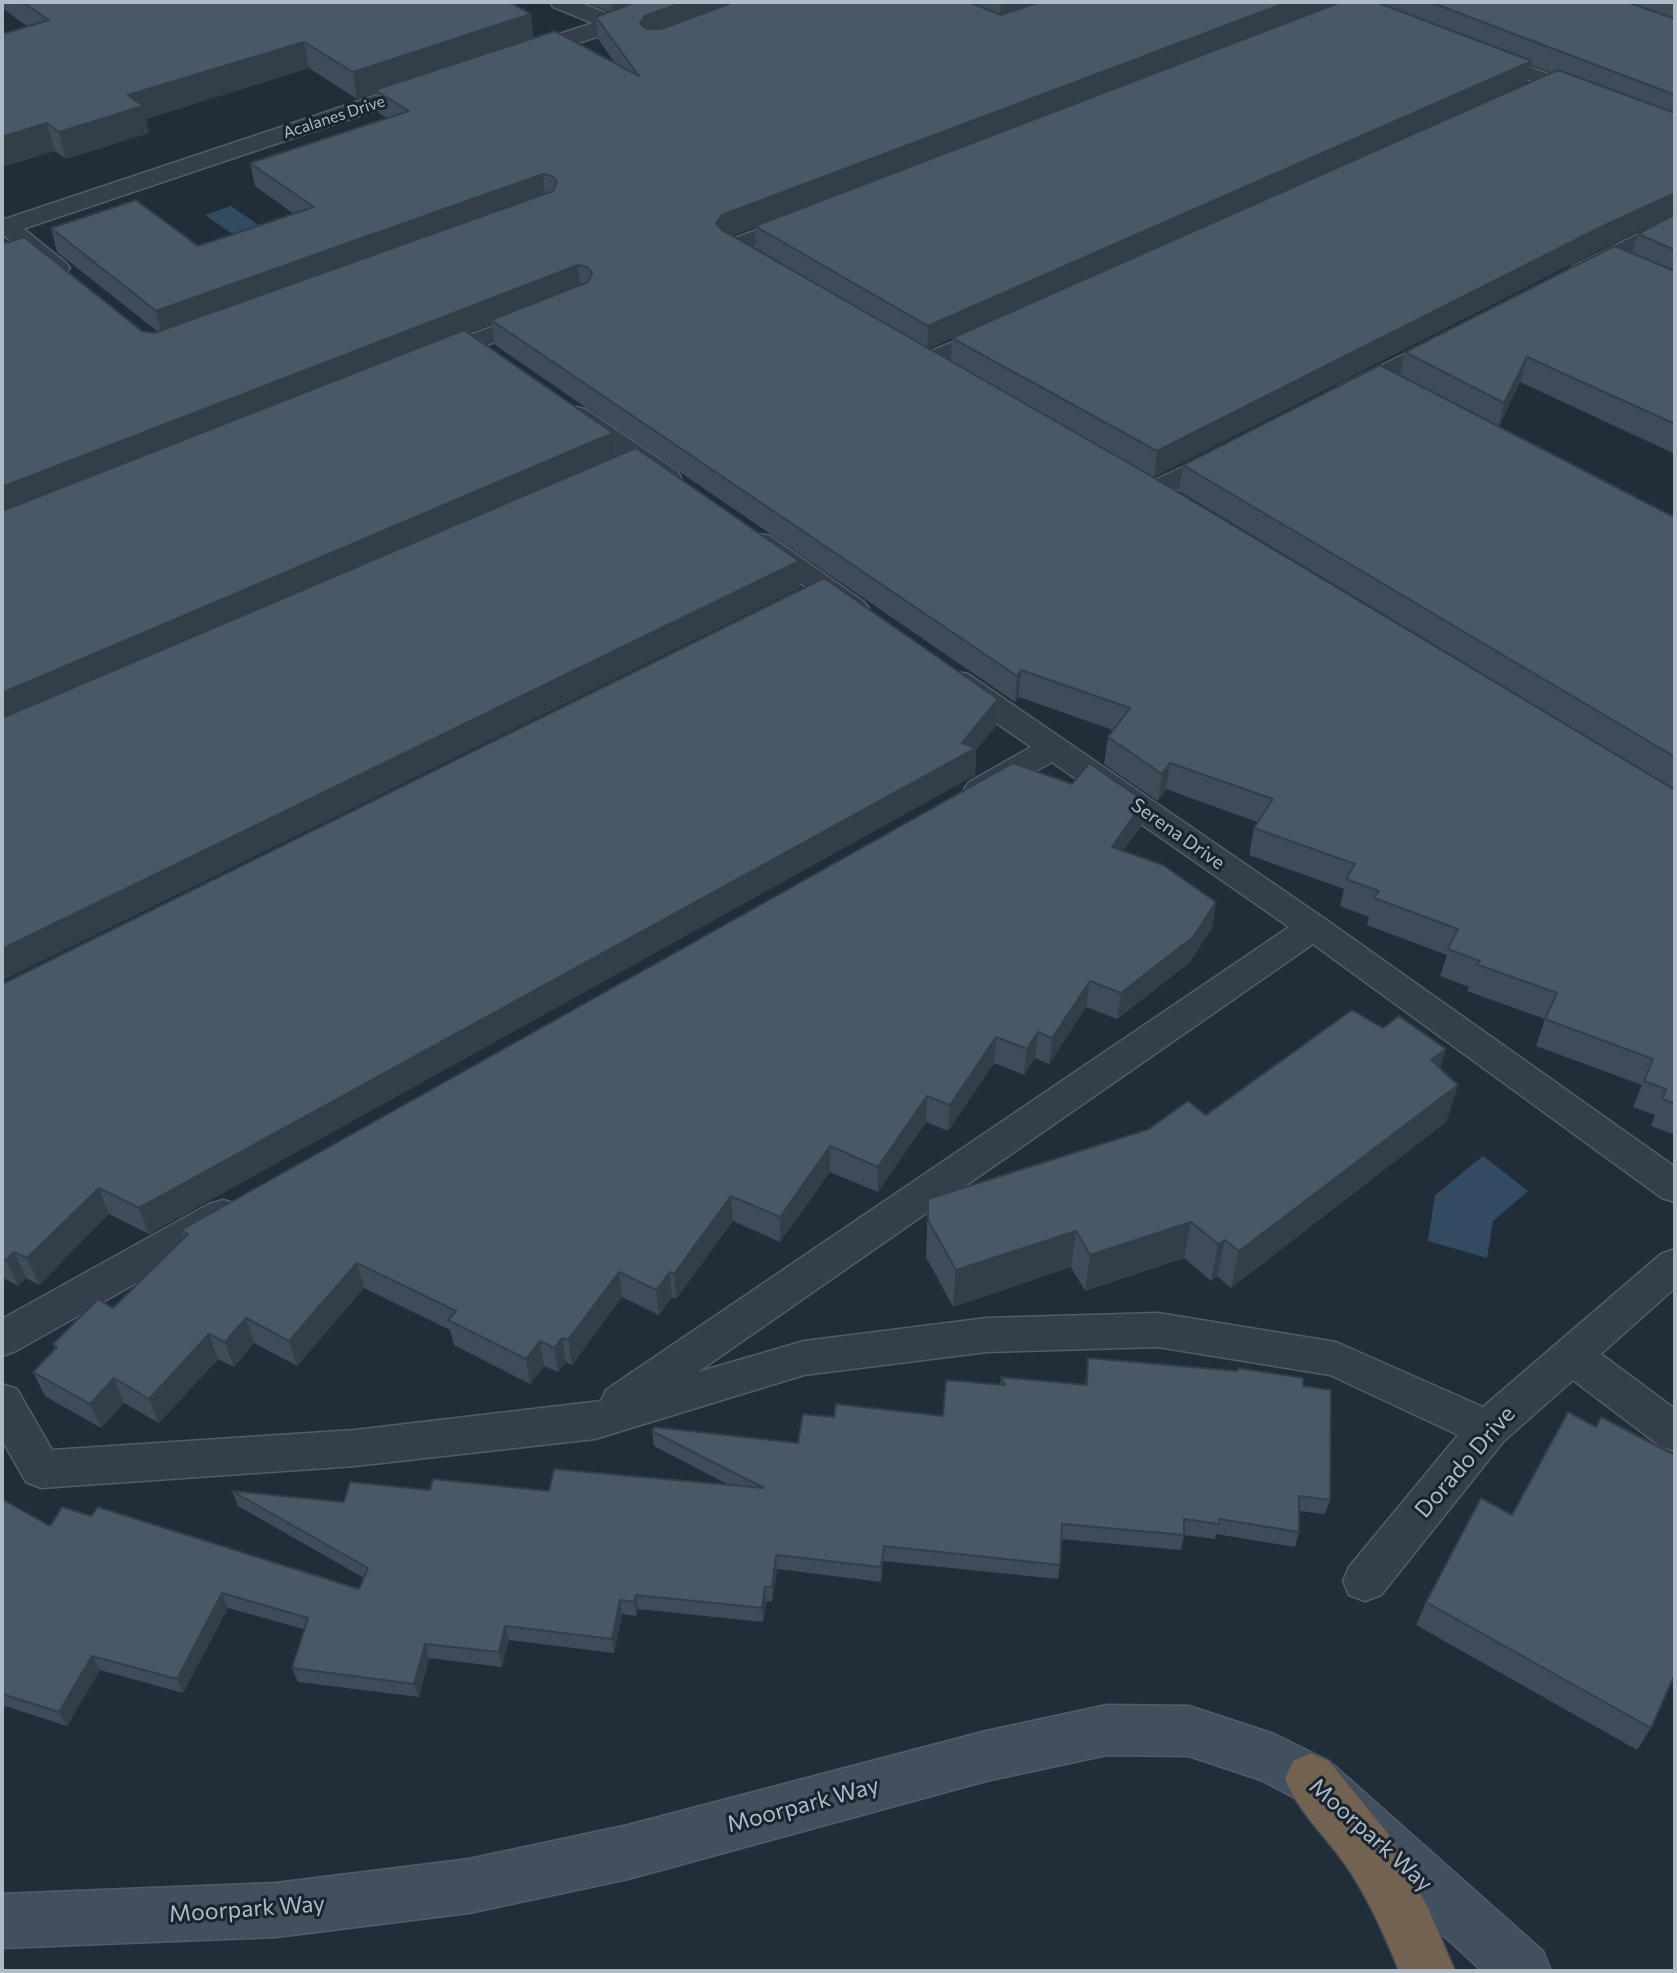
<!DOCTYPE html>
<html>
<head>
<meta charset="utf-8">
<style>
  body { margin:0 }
  #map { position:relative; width:1677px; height:1973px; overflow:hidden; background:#212e3a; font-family:Commissioner,sans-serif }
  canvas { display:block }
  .frame { position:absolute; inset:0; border:4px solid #afbac7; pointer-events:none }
</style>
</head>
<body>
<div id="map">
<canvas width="1677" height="1973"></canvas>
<div class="frame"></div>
</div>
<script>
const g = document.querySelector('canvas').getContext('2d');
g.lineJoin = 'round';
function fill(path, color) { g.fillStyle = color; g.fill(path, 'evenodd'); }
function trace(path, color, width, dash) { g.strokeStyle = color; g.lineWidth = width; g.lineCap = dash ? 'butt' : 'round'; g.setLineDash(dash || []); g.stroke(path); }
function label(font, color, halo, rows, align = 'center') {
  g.font = font + ' Commissioner,sans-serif'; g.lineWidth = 6; g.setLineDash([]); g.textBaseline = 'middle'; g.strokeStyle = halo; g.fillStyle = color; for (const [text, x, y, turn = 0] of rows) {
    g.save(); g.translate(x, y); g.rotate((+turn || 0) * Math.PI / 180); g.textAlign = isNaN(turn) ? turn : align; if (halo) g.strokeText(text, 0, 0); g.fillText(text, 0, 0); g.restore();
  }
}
const water = new Path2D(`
  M 231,206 L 260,226 L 234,235 L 205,215 Z
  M 1483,1156 L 1528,1191 L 1493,1221 L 1487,1258 L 1428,1241 L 1435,1195 Z`);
const lane = new Path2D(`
  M 1486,51 L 1591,90 L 1594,94 L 1591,98 L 1577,98 L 1479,61 L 1476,57 L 1479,53 Z
  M 800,214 L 808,216 L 811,221 L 808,226 L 751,248 L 771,260 L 775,265 L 771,270 C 756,274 730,260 720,247 L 724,242 Z
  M 1675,216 L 1675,232 L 1589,276 L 1573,276 L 1569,271 L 1573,266 Z
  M 6,219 L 14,221 L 66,263 L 70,268 L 66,273 L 50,273 L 2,234 L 2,220 Z
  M 536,310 L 545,312 L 548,317 L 545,322 L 444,362 L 435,365 L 426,362 L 422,357 L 426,352 Z
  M 993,325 L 1002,327 L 1005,332 L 1002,337 L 935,367 L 926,370 L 917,367 L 913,362 L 917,357 Z
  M 1444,335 L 1453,337 L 1456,342 L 1453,347 L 1356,396 L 1347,399 L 1338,396 L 1334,391 L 1338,386 Z
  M 576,407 L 585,409 L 678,472 L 681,478 L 678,484 L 668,486 L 658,484 L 567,421 L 563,415 L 567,409 Z
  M 1223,448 L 1232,450 L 1236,456 L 1232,462 L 1164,497 L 1154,499 L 1144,497 L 1140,491 L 1144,485 Z
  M 760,534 L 770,536 L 864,602 L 869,608 L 864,614 L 854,617 L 844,614 L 750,548 L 746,542 L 750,536 Z
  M 957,672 L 968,674 L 1325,919 L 1675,1167 L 1675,1202 L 1662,1198 L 1313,944 L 698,1372 L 804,1341 L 987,1318 L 1158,1313 L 1336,1342 L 1483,1407 L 1661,1254 L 1675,1249 L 1675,1288 L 1601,1354 L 1675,1409 L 1675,1451 L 1660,1446 L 1573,1380 L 1503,1442 L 1381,1595 L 1365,1601 L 1349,1595 L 1343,1581 L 1349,1567 L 1458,1435 L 1330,1375 L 1158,1347 L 987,1352 L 804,1375 L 595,1439 L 355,1466 L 41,1488 L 26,1482 L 2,1440 L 2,1384 L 17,1389 L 52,1450 L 355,1430 L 601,1401 L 606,1390 L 1289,927 L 1052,762 L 991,796 L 980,799 L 969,796 L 964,789 L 969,782 L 1031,747 L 946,688 L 942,681 L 946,674 Z
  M 223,1200 L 237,1204 L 242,1215 L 237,1226 L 16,1351 L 2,1356 L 2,1319 L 209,1204 Z`);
const street = new Path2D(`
  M 550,2 L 579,2 L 613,16 L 646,2 L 675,2 L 672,7 L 621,29 L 526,60 L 510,60 L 507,55 L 510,50 L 593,23 L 553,7 Z
  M 428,78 L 436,80 L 439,85 L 436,90 L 2,236 L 2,220 Z`);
const secondary = new Path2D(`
  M 1107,1705 L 1189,1706 L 1274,1734 L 1329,1761 L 1543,1951 L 1551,1971 L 1482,1971 L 1293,1797 L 1261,1780 L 1189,1756 L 1107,1755 L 986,1781 L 628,1879 L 469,1913 L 276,1937 L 2,1948 L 2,1894 L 276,1883 L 469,1859 L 628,1825 L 986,1731 Z`);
const highway = new Path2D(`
  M 1311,1753 L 1329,1761 L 1389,1835 L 1429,1910 L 1455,1971 L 1399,1971 C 1386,1938 1370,1903 1351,1873 C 1330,1840 1300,1815 1285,1779 L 1293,1761 Z`);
const wall = new Path2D(`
  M 2,2 L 509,2 L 533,38 L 615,63 L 598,39 L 596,17 L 610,12 L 585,2 L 1675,2 L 1675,214 L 1597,251 L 1154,477 L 1068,429 L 1675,790 L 1675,1135 L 1651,1126 L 1655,1115 L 1633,1107 L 1642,1085 L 1536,1046 L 1545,1019 L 1467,991 L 1469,987 L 1440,976 L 1447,955 L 1367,925 L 1369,917 L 1340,906 L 1344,889 L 1249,855 L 1254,828 L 1257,822 L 1166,789 L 1158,801 L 1104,764 L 1108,737 L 1113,730 L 1019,697 L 1015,702 L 495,345 L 492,324 L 469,333 L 613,433 L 616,457 L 799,561 L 800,588 L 142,331 L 154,333 L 158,332 L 57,252 L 51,228 L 198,246 L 294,214 L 255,186 L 250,163 L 387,118 L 379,113 L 376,93 L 357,99 L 309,68 L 146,119 L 149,133 L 66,159 L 55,151 L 2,167 L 2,34 L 27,26 L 2,8 ZM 1531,65 L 1552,73 L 952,338 L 951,362 L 928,349 L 1527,82 ZM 755,227 L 756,248 L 849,303 L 732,236 Z
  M 1675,214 L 1675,454 L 1520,382 L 1499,426 L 1672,516 L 1675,517 L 1675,789 L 1179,491 L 1183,465 L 1400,375 L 1405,352 L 1632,253 L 1638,234 Z
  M 998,699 L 996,726 L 976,750 L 975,775 L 149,1234 L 109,1214 L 39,1285 L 26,1278 L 18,1286 L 2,1277 L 2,984 Z
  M 1141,826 L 1123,851 L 1216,902 L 1212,928 L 1189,963 L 1117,1019 L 1086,1007 L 1049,1064 L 1035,1058 L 1024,1075 L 994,1063 L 948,1131 L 926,1122 L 878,1192 L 830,1172 L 780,1242 L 733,1221 L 676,1299 L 672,1297 L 659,1315 L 622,1297 L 572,1365 L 566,1362 L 558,1372 L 544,1366 L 530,1384 L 454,1345 L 450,1330 L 364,1288 L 297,1366 L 254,1343 L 234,1367 L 218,1359 L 159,1423 L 124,1403 L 101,1428 L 45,1396 L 33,1372 L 55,1348 L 53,1344 L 113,1308 L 184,1238 L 181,1230 Z
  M 1383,1028 L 1446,1049 L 1440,1068 L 1458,1085 L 1446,1122 L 1231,1288 L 1217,1276 L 1211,1281 L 1184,1258 L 1085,1291 L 1071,1267 L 953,1307 L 926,1257 L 928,1199 L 1206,1115 Z
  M 1088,1358 L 1303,1386 L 1330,1500 L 1325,1514 L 1299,1511 L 1299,1532 L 1295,1547 L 1216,1534 L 1215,1539 L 1184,1535 L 1181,1550 L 1061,1539 L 1060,1565 L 1058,1579 L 883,1561 L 881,1582 L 777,1569 L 772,1601 L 766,1602 L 763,1622 L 638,1609 L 636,1616 L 622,1614 L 614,1653 L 509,1640 L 502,1667 L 429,1658 L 419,1697 L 298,1682 L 292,1668 L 304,1629 L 228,1608 L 183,1693 L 100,1670 L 67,1726 L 5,1706 L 2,1711 L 2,1499 L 50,1526 L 91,1516 L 359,1589 L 364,1578 L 238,1506 L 232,1491 L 344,1502 L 430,1490 L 549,1491 L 729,1485 L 654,1446 L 652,1431 L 798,1443 L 834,1417 L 943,1416 L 1000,1385 L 1001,1377 L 1085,1385 Z
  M 1426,1602 L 1651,1728 L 1637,1750 L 1416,1625 Z`);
const shadedWall = new Path2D(`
  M 612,2 L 640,2 L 613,13 Z
  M 684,2 L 743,2 L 641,45 L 640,23 L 645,16 Z
  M 1001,2 L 1050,2 L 1000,19 Z
  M 1288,2 L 1342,2 L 755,226 L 755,227 L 723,240 L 716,223 L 722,215 Z
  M 531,14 L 534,40 L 375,90 L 376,93 L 357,99 L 353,72 Z
  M 304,42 L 309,68 L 146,119 L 149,133 L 66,159 L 59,132 L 128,95 Z
  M 1532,61 L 1527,82 L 927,349 L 928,326 Z
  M 47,123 L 55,151 L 2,167 L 2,137 Z
  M 543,174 L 545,198 L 162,336 L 156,311 Z
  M 1675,193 L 1675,214 L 1597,251 L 1154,477 L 1157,451 L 1603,226 Z
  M 578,265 L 581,289 L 491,320 L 492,324 L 2,516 L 2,487 Z
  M 1527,357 L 1520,382 L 1498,428 L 1504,403 Z
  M 613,433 L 616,458 L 2,723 L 2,693 Z
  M 799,561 L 800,588 L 2,981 L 2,949 Z
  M 1021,670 L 1019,697 L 1015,702 L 1017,676 Z
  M 998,699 L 996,726 L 976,750 L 975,775 L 149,1234 L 139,1208 L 962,743 Z
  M 1170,763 L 1166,789 L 1158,801 L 1162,774 Z
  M 1144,801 L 1141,826 L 1108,872 L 1112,847 Z
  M 1216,902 L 1212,928 L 1189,963 L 1117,1019 L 1121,993 Z
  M 1090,981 L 1086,1007 L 1049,1064 L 1052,1038 Z
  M 1038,1032 L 1035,1058 L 1024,1075 L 1027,1049 Z
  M 996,1037 L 994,1063 L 948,1131 L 950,1105 Z
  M 1446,1049 L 1435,1086 L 1431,1060 Z
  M 1458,1085 L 1446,1122 L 1231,1288 L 1239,1251 Z
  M 927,1096 L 926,1122 L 878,1192 L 878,1167 Z
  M 830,1146 L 830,1172 L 780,1242 L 780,1217 Z
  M 99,1188 L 109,1214 L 39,1285 L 27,1258 Z
  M 731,1196 L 733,1221 L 676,1299 L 674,1274 Z
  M 1191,1222 L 1184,1258 L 1085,1291 L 1090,1255 Z
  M 1076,1231 L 1071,1267 L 953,1307 L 956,1270 Z
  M 1225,1240 L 1217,1276 L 1211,1281 L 1218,1244 Z
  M 14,1252 L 26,1278 L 18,1286 L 6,1260 Z
  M 357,1263 L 364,1288 L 297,1366 L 289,1341 Z
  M 619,1272 L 622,1297 L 572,1365 L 568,1340 Z
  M 670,1272 L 672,1297 L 659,1315 L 656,1290 Z
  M 246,1318 L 254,1343 L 234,1367 L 225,1342 Z
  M 209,1334 L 218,1359 L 159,1423 L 149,1399 Z
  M 562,1338 L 566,1362 L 558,1372 L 554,1348 Z
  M 540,1341 L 544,1366 L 530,1384 L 526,1359 Z
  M 114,1378 L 124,1403 L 101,1428 L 90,1404 Z
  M 884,1546 L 883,1561 L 881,1582 L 881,1567 Z
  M 776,1555 L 777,1569 L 772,1601 L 772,1587 Z
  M 765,1587 L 766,1602 L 763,1622 L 762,1608 Z
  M 222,1593 L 228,1608 L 183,1693 L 177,1679 Z
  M 636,1595 L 638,1609 L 636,1616 L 634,1602 Z
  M 620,1600 L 622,1614 L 614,1653 L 612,1639 Z
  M 505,1626 L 509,1640 L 502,1667 L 499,1652 Z
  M 425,1644 L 429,1658 L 419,1697 L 414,1684 Z
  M 92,1656 L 100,1670 L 67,1726 L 59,1712 Z
  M 2,1701 L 5,1706 L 2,1711 Z`);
const building = new Path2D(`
  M 22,2 L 509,2 L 531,14 L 353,72 L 304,42 L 128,95 L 143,106 L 59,132 L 47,123 L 2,137 L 2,34 L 49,20 Z
  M 636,2 L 684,2 L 645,16 L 640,23 L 646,29 L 661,29 L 734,2 L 969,2 L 1001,15 L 1040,2 L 1288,2 L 722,215 L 716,223 L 722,230 L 1146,473 L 1675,790 L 1675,1104 L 1662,1099 L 1666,1089 L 1644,1081 L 1653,1059 L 1545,1019 L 1557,993 L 1476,964 L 1480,961 L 1448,949 L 1458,929 L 1374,898 L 1379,891 L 1346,879 L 1355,864 L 1254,828 L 1273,799 L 1170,763 L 1162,774 L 1108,737 L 1130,708 L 1021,670 L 1017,676 L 491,320 L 588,282 L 592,273 L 587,267 L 578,265 L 2,487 L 2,244 L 24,237 L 142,331 L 154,333 L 553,191 L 557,182 L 552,176 L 543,174 L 156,311 L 51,228 L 136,200 L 198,246 L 314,207 L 250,163 L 409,111 L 375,90 L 555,31 L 639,76 L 596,17 Z
  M 1341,2 L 1376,2 L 1532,61 L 928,326 L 755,226 Z
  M 1430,2 L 1627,2 L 1675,19 L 1675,95 Z
  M 1558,70 L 1675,113 L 1675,193 L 1603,226 L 1157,451 L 952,338 Z
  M 1675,214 L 1675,250 L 1638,234 Z
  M 1614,246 L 1675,271 L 1675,424 L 1527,357 L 1504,403 L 1405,352 Z
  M 464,330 L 613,433 L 2,693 L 2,511 Z
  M 1380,365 L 1672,516 L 1675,517 L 1675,757 L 1183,465 Z
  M 636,448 L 799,561 L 2,949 L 2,718 Z
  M 824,578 L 998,699 L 962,743 L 976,748 L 139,1208 L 99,1188 L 27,1258 L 14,1252 L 6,1260 L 2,1258 L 2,984 Z
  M 1013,763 L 1072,784 L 1089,763 L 1144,801 L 1112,847 L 1163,865 L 1216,902 L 1193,937 L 1121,993 L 1090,981 L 1052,1038 L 1038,1032 L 1027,1049 L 996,1037 L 950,1105 L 927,1096 L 878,1167 L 830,1146 L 780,1217 L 731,1196 L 674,1274 L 670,1272 L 656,1290 L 619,1272 L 568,1340 L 562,1338 L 554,1348 L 540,1341 L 526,1359 L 448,1320 L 456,1311 L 357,1263 L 289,1341 L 246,1318 L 225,1342 L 209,1334 L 149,1399 L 114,1378 L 90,1404 L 33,1372 L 57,1347 L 53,1344 L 98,1299 L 113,1308 L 188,1234 L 181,1230 Z
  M 1352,1010 L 1383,1028 L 1399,1016 L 1446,1049 L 1431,1060 L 1458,1085 L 1239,1251 L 1225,1240 L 1218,1244 L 1191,1222 L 1090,1255 L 1076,1231 L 956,1270 L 928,1220 L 928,1199 L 1149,1129 L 1188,1101 L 1206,1115 Z
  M 1088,1358 L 1238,1371 L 1238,1368 L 1303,1378 L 1303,1386 L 1331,1390 L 1330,1500 L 1299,1496 L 1299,1532 L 1219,1519 L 1219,1524 L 1184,1519 L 1184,1535 L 1062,1524 L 1060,1565 L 884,1546 L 881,1567 L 776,1555 L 772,1587 L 765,1587 L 762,1608 L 636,1595 L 634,1602 L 620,1600 L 612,1639 L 505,1626 L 499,1652 L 425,1644 L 414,1684 L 292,1668 L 308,1618 L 222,1593 L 177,1679 L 92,1656 L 59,1712 L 2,1694 L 2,1499 L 50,1526 L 62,1507 L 91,1516 L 98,1507 L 359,1589 L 368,1568 L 232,1491 L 344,1502 L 350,1482 L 430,1490 L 433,1479 L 549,1491 L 554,1469 L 764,1488 L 652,1431 L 654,1427 L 798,1443 L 803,1414 L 834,1417 L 836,1404 L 943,1416 L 946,1380 L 1005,1385 L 1001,1377 L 1087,1385 Z
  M 1568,1412 L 1596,1427 L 1601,1417 L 1675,1455 L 1675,1674 L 1651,1728 L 1426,1602 L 1481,1498 L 1512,1515 Z`);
const farStreetnames = [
  ["Acalanes Drive",334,117,-18]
];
const streetNames = [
  ["Serena Drive",1178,834,35]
];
const nearStreetnames = [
  ["Dorado Drive",1465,1462,-49],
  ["Moorpark Way",803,1805,-15],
  ["Moorpark Way",1371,1835,42],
  ["Moorpark Way",247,1909,-4]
];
fill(water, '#334b62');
trace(lane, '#525d68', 3);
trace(street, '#525d68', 3);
trace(secondary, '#525d68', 3);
trace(highway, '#3f4a55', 3);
fill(lane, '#343f4b');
fill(street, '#343f4b');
fill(secondary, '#424f5e');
fill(highway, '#716251');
fill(wall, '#3e4c59');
fill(shadedWall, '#323e48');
fill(building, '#485867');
trace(building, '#323e48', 2);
label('16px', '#afbac7', '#1a242f', farStreetnames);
label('19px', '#afbac7', '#1a242f', streetNames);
label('23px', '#afbac7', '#1a242f', nearStreetnames);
</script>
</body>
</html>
